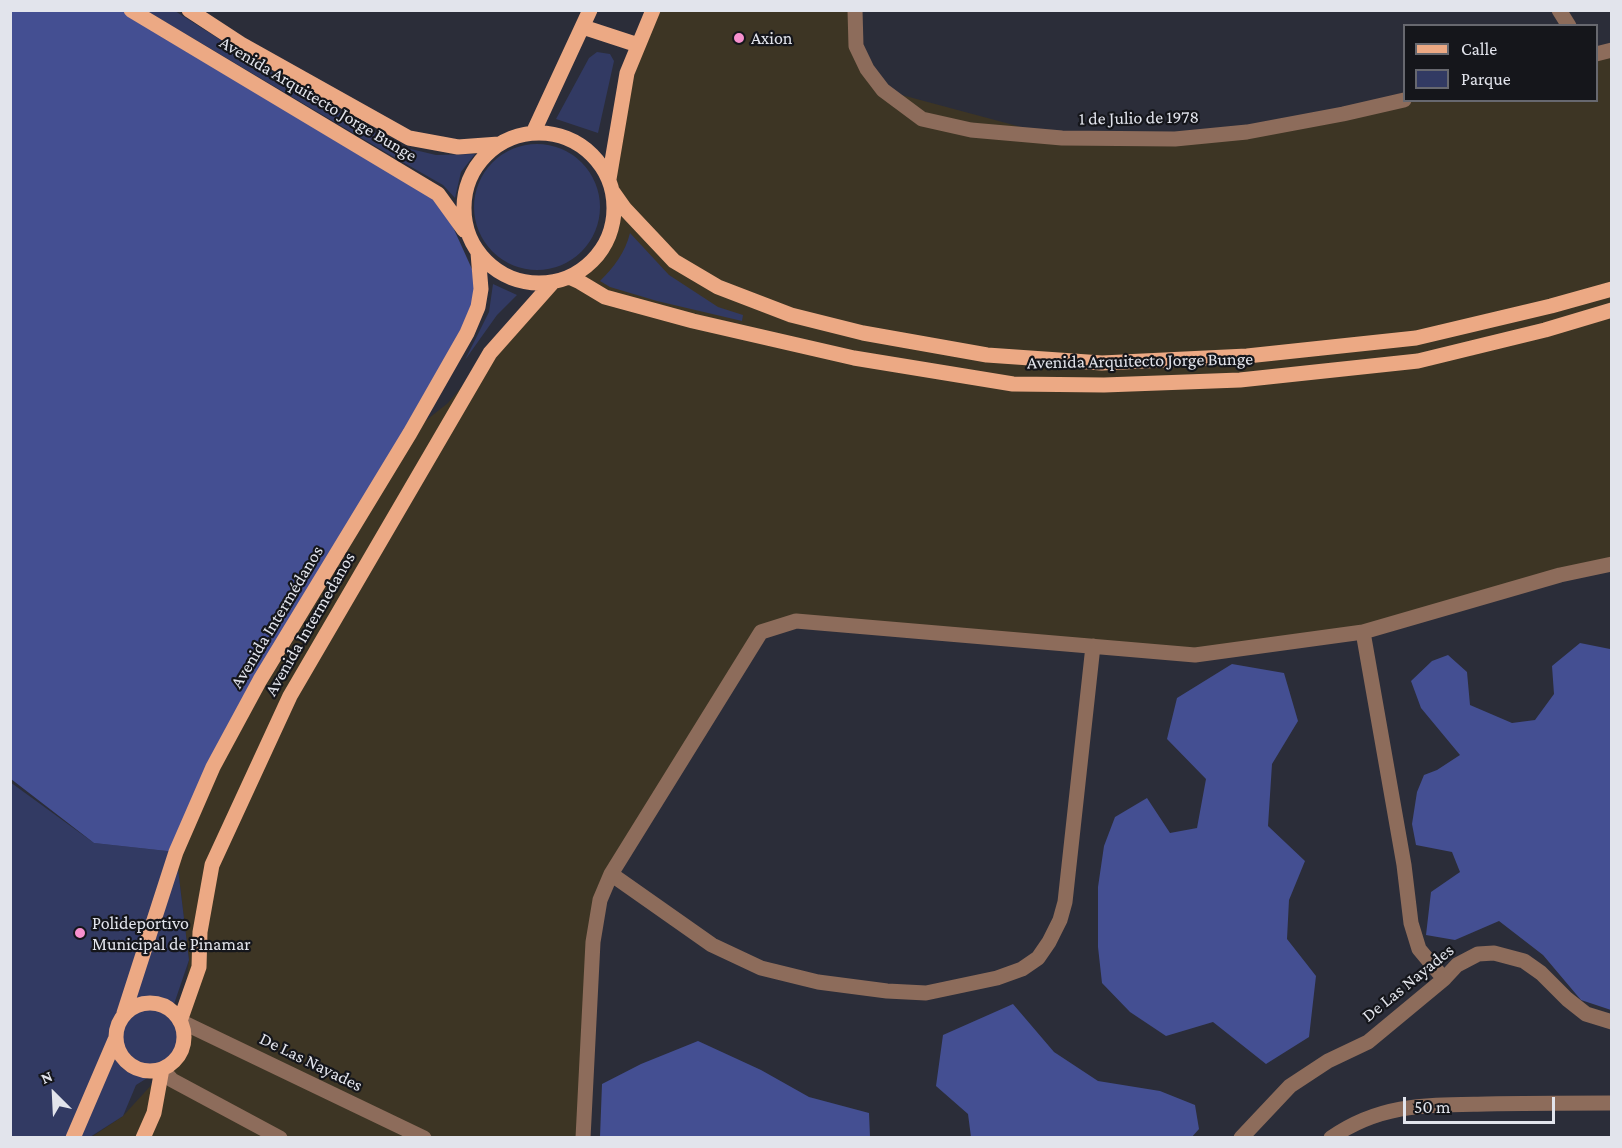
<!DOCTYPE html>
<html>
<head>
<meta charset="utf-8">
<style>
  body { margin:0 }
  #map { position:relative; width:1622px; height:1148px; overflow:hidden; background:#2b2d39; font-family:"Crimson Pro",serif }
  canvas { display:block }
  .frame { position:absolute; inset:0; border:12px solid #e2e4ec; pointer-events:none }
  .legend { position:absolute; left:1403px; top:24px; width:195px; height:78px; box-sizing:border-box; background:#15161b; border:2px solid #67686f; margin:0; padding:8px 10px; list-style:none; font-size:18px; color:#e2e4ec }
  .legend li { display:flex; align-items:center; gap:12px; height:30px }
  .legend b { width:30px; border:2px solid #67686f }
  .north { position:absolute; left:24px; top:1064px; width:60px; height:60px; -webkit-text-stroke:4px #15161b; paint-order:stroke; rotate:336deg; font-size:16px; font-weight:700; line-height:24px; text-align:center; color:#e2e4ec }
  .north::after { content:''; display:block; margin:auto; width:21px; height:27px; background:#e2e4ec; clip-path:polygon(50% 0,100% 100%,50% 72%,0 100%) }
  .scale { position:absolute; left:1403px; top:1097px; width:152px; height:27px; box-sizing:border-box; border:3px solid #e2e4ec; border-top:0; padding-left:8px; font-size:18px; line-height:21px; white-space:nowrap; color:#e2e4ec; -webkit-text-stroke:4px #15161b; paint-order:stroke }
</style>
</head>
<body>
<div id="map">
<canvas width="1622" height="1148"></canvas>
<div class="frame"></div>
<ul class="legend">
<li><b style="height:8px;background:#eca984"></b>Calle</li>
<li><b style="height:16px;background:#323a63"></b>Parque</li>
</ul>
<div class="north">N</div>
<div class="scale">50 m</div>
</div>
<script>
const g = document.querySelector('canvas').getContext('2d');
g.lineJoin = 'round';
function fill(path, color) { g.fillStyle = color; g.fill(path, 'evenodd'); }
function trace(path, color, width, dash) { g.strokeStyle = color; g.lineWidth = width; g.lineCap = dash ? 'butt' : 'round'; g.setLineDash(dash || []); g.stroke(path); }
function label(font, color, halo, rows, align = 'center') {
  g.font = font + ' "Crimson Pro",serif'; g.lineWidth = 4.5; g.setLineDash([]); g.textBaseline = 'middle'; g.strokeStyle = halo; g.fillStyle = color; for (const [text, x, y, turn = 0] of rows) {
    g.save(); g.translate(x, y); g.rotate((+turn || 0) * Math.PI / 180); g.textAlign = isNaN(turn) ? turn : align; if (halo) g.strokeText(text, 0, 0); g.fillText(text, 0, 0); g.restore();
  }
}
const commercial = new Path2D(`
  M 650,11 L 855,11 L 856,46 L 883,90 L 1062,138 L 1175,139 L 1404,100 L 1596,100 L 1597,50 L 1611,46 L 1611,564 L 1363,632 L 1195,655 L 796,621 L 761,632 L 600,900 L 583,1137 L 90,1138 L 123,1116 L 177,1057 L 189,960 L 176,852 L 260,680 L 410,433 L 448,403 L 517,321 L 553,282 L 569,277 L 591,263 L 607,242 L 614,217 L 609,179 Z`);
const green = new Path2D(`
  M 147,11 L 175,11 L 301,91 L 398,146 L 436,155 L 475,154 L 461,172 L 455,198 L 443,185 L 392,156 Z
  M 597,52 L 610,54 L 614,61 L 598,133 L 556,119 L 589,58 Z
  M474 207a63 63 0 1 1 126 0a63 63 0 1 1-126 0Z
  M 630,233 L 669,275 L 718,307 L 743,315 L 742,321 L 657,301 L 610,287 L 600,281 C 614,267 625,253 630,233 Z
  M 493,284 L 517,295 L 497,315 L 465,360 L 489,312 Z
  M 10,782 L 94,843 L 176,852 L 189,960 L 172,1010 L 183,1027 L 184,1033 L 183,1046 L 180,1052 L 173,1062 L 136,1085 L 123,1116 L 90,1137 L 11,1137 Z`);
const forest = new Path2D(`
  M 10,11 L 132,11 L 438,194 L 481,289 L 478,307 L 260,680 L 176,852 L 94,843 L 11,779 Z
  M 1580,643 L 1610,649 L 1611,647 L 1611,1010 L 1581,1000 L 1543,955 L 1499,921 L 1455,940 L 1426,935 L 1431,892 L 1460,872 L 1452,852 L 1416,845 L 1412,824 L 1417,792 L 1424,775 L 1437,770 L 1460,755 L 1421,708 L 1411,681 L 1432,661 L 1448,655 L 1467,672 L 1470,705 L 1512,723 L 1535,720 L 1554,694 L 1552,666 Z
  M 1232,664 L 1284,673 L 1298,721 L 1272,764 L 1268,826 L 1305,861 L 1289,900 L 1287,939 L 1316,976 L 1309,1037 L 1266,1064 L 1213,1022 L 1166,1036 L 1130,1012 L 1102,983 L 1098,947 L 1098,887 L 1104,846 L 1115,817 L 1147,798 L 1170,833 L 1197,828 L 1206,779 L 1167,739 L 1177,698 Z
  M 1013,1004 L 1054,1052 L 1098,1081 L 1160,1091 L 1195,1105 L 1199,1129 L 1191,1138 L 971,1137 L 968,1114 L 936,1086 L 943,1035 Z
  M 698,1041 L 761,1070 L 809,1097 L 869,1113 L 870,1137 L 600,1137 L 602,1084 L 641,1064 Z`);
const minor = new Path2D(`
  M 855,10 L 856,46 L 867,69 L 883,90 L 922,119 L 971,130 L 1062,138 L 1175,139 L 1247,132 L 1343,114 L 1404,100
  M 1559,10 L 1569,26
  M 1596,54 L 1612,50
  M 1363,632 L 1404,865 L 1411,923 L 1419,949 L 1444,979
  M 611,874 L 712,945 L 761,968 L 818,982 L 887,991 L 926,993 L 997,978 L 1022,969 L 1038,958 L 1049,942 L 1060,920 L 1065,902 L 1093,646
  M 180,1021 L 424,1138
  M 162,1069 L 172,1080 L 280,1138
  M 583,1138 L 593,942 L 600,900 L 611,874 L 761,632 L 796,621 L 1195,655 L 1363,632 L 1560,575 L 1612,564
  M 1241,1138 L 1290,1086 L 1328,1061 L 1368,1042 L 1444,979 L 1457,965 L 1478,954 L 1494,953 L 1524,961 L 1541,973 L 1567,999 L 1586,1014 L 1612,1022
  M 1331,1138 C 1381,1103 1429,1105 1486,1104 C 1528,1103 1570,1103 1612,1103`);
const major = new Path2D(`
  M 131,10 L 438,194 L 464,230
  M 189,10 L 241,44 L 409,138 L 458,147 L 499,144
  M 583,27 L 638,45
  M464 208a75 75 0 1 1 150 0a75 75 0 1 1-150 0Z
  M 533,133 L 590,10
  M 609,179 L 627,73 L 653,10
  M 613,192 L 625,209 L 674,261 L 718,287 L 791,315 L 863,333 L 987,355 L 1102,363 L 1247,356 L 1416,338 L 1551,306 L 1612,289
  M 569,277 L 580,282 L 605,297 L 693,321 L 854,358 L 1013,384 L 1104,385 L 1240,380 L 1418,361 L 1545,330 L 1612,310
  M116 1037a34 34 0 1 1 68 0a34 34 0 1 1-68 0Z
  M 124,1013 L 176,852 L 213,767 L 260,680 L 410,433 L 467,333 L 478,307 L 481,289 L 478,253
  M 180,1021 L 199,967 L 200,932 L 212,865 L 290,696 L 490,353 L 553,282
  M 73,1138 L 115,1040
  M 143,1138 L 154,1113 L 162,1069`);
const markers = [
  [739,38,6,"#f790ce"],
  [80,933,6,"#f790ce"]
];
const poiNames = [
  ["Axion",751,38],
  ["Polideportivo",92,923],
  ["Municipal de Pinamar",92,944]
];
const streetNames = [
  ["Avenida Arquitecto Jorge Bunge",318,99,31],
  ["1 de Julio de 1978",1139,118,-1],
  ["Avenida Arquitecto Jorge Bunge",1140,361,-1],
  ["Avenida Intermédanos",277,617,-59],
  ["Avenida Intermedanos",310,624,-60],
  ["De Las Nayades",1408,983,-39],
  ["De Las Nayades",311,1062,26]
];
fill(commercial, '#3d3524');
fill(green, '#323a63');
fill(forest, '#444f92');
trace(minor, '#8d6c5b', 15);
trace(major, '#eca984', 15);
for (const [x, y, r, color] of markers) { const dot = new Path2D(); dot.arc(x, y, r, 0, 2 * Math.PI); g.fillStyle = color; g.fill(dot); trace(dot, '#15161b', 2); }
label('18px', '#e2e4ec', '#15161b', poiNames, 'left');
label('18px', '#e2e4ec', '#15161b', streetNames);
</script>
</body>
</html>
